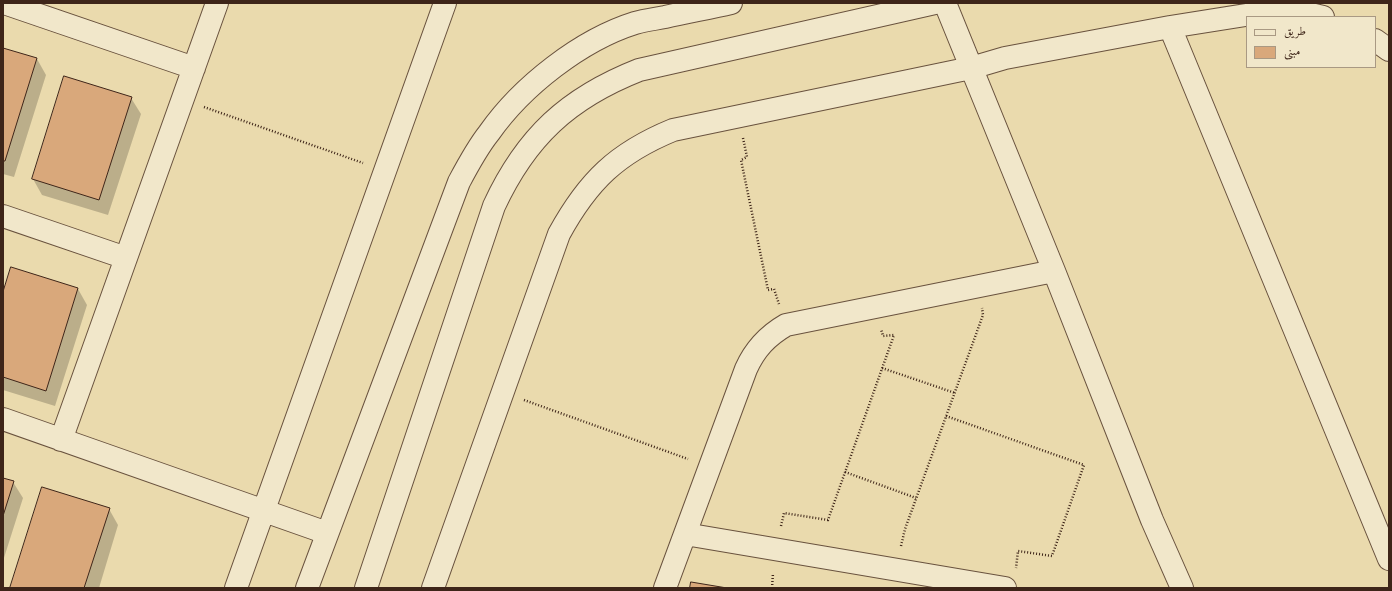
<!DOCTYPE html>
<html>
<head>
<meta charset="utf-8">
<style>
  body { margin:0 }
  #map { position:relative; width:1392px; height:591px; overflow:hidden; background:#eadaad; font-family:"Libre Bodoni",Amiri,serif }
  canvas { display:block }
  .frame { position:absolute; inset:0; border:4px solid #3e2519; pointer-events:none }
  .legend { position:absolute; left:1246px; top:16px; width:130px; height:52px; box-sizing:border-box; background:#f1e7ca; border:1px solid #a99983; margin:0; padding:5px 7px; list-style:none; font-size:12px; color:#3e2519 }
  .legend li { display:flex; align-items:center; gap:8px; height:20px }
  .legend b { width:20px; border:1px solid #a99983 }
</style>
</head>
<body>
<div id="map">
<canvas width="1392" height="591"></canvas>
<div class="frame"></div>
<ul class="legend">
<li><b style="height:5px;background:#f1e7ca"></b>طريق</li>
<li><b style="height:11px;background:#d9a87b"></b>مبنى</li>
</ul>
</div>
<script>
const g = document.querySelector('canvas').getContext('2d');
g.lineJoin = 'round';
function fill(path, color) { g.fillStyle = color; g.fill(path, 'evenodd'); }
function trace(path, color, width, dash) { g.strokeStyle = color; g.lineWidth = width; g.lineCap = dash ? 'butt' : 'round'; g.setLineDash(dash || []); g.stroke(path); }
const shadow = new Path2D(`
  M 3,49 L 37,59 L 46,75 L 14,177 L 3,174 Z
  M 131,98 L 141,114 L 108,215 L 42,195 L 33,179 Z
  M 11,268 L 78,289 L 87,305 L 55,406 L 3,390 L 3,295 Z
  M 3,479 L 13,482 L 23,498 L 3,561 Z
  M 109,509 L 118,525 L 99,588 L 11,588 Z`);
const building = new Path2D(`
  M 3,48 L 37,58 L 5,161 L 3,161 Z
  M 64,76 L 132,97 L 99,200 L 32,179 Z
  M 11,267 L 78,288 L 46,391 L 3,377 L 3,292 Z
  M 3,478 L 14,481 L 3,516 Z
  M 42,487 L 110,508 L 84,588 L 10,588 Z
  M 691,582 L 727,588 L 690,588 Z`);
const path = new Path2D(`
  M 204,107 L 363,163
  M 743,138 L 747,157 L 741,160 L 768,290 L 774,289 L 779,304
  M 882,368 L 955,393
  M 524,400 L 688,459
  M 946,416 L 1084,465 L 1052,556 L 1018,551 L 1016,568
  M 845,472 L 916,498
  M 781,526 L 784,513 L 828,520 L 894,335 L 883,336 L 881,329
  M 901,546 L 905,529 L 983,315 L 982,308
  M 772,588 L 773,573`);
const minor = new Path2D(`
  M 4,3 L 194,68
  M 945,3 L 1054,271 L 1152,520 L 1182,588
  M 1170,27 L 1389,559
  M 1375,40 L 1389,50
  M 3,216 L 126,258
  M 3,419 L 327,533
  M 61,440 L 217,3
  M 685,534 L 1005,588
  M 236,588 L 445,3
  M 307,588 L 459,182 C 468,165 477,148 489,133 C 522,86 581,40 635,23 C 645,20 655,19 665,17 C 687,12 709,8 731,3
  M 366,588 L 494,206 C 526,137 568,98 639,70 L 935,3
  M 433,588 L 559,234 C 588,181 617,153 673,130 L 971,68 L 1005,58 L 1170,27 L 1271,11 L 1306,13 L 1323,17
  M 665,588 L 746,369 C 755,349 767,336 786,325 L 1054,271`);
fill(shadow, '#0003');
fill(building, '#d9a87b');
trace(building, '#3e2519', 1);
trace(minor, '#69523e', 24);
trace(path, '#3e2519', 2.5, [1, 2]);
trace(minor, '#f1e7ca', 22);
</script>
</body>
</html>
